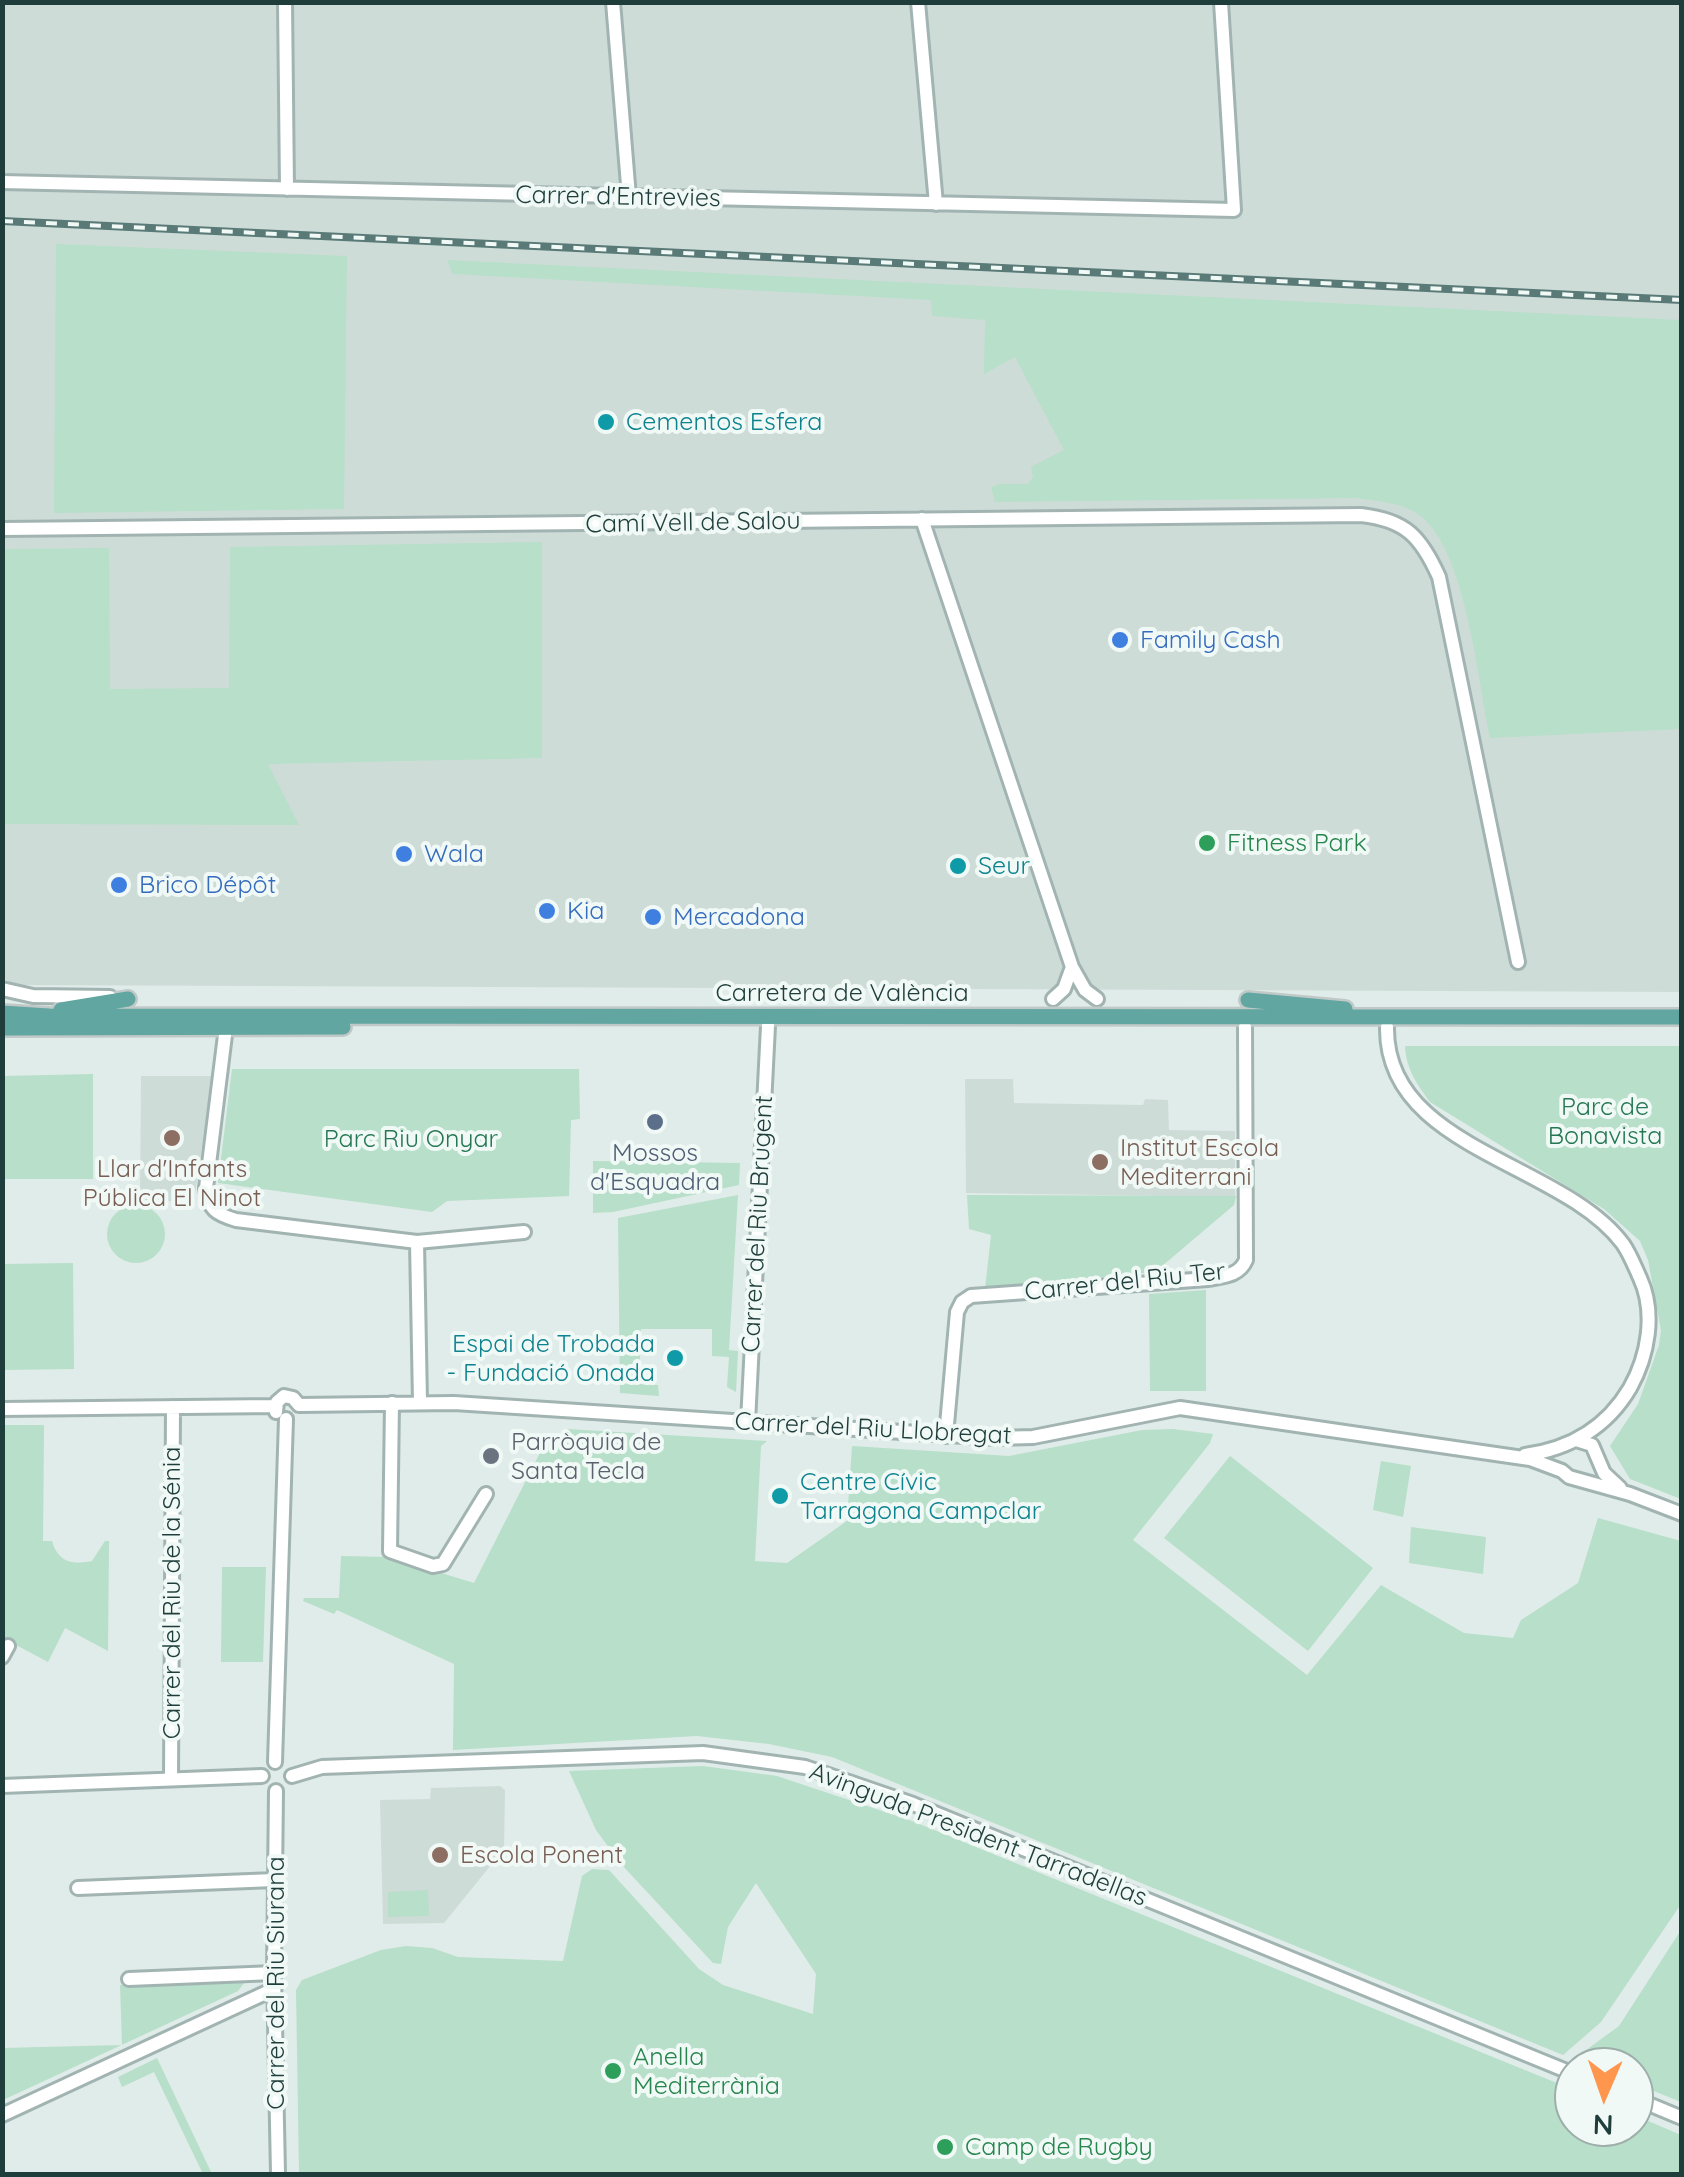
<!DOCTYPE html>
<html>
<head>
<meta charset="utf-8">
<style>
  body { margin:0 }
  #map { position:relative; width:1684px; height:2177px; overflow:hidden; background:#e0ece9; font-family:Quicksand,sans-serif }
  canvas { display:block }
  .frame { position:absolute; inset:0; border:5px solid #1f3e3b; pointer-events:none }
  .north { position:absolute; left:1554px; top:2047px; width:100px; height:100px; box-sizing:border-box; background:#f1f9f6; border:2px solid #9daeab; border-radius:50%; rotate:182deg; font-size:28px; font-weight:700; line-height:40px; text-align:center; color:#1f3e3b }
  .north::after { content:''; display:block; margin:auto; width:35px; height:45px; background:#fe974d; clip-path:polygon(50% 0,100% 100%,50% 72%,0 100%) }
</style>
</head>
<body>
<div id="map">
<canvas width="1684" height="2177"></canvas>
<div class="frame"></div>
<div class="north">N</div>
</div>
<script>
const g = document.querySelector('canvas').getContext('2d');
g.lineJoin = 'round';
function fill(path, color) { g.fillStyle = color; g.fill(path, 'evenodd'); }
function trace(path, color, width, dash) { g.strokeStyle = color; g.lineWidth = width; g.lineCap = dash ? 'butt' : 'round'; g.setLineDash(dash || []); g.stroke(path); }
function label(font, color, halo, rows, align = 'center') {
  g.font = font + ' Quicksand,sans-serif'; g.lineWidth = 8; g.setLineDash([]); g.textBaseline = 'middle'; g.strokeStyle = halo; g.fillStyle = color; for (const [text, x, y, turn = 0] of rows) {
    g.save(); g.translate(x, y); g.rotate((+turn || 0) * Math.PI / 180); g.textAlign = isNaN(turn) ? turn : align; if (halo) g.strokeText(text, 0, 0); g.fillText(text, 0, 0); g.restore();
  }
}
const built = new Path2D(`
  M 2,3 L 1681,3 L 1681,992 L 15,985 L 2,978 Z
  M 141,1076 L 212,1076 L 194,1202 L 140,1200 Z
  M 965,1079 L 1013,1079 L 1014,1103 L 1143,1105 L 1145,1099 L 1168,1100 L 1169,1130 L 1235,1131 L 1235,1197 L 966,1193 Z
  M 500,1786 L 505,1790 L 504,1849 L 444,1923 L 383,1924 L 380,1800 L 430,1799 L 431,1788 Z`);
const green = new Path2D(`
  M 56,244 L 347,256 L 344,509 L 54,513 Z
  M 447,260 L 1681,320 L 1681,729 L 1490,738 C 1478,680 1466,554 1422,517 C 1404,502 1376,501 1355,498 L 995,502 L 991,487 L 1000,484 L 1028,484 L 1033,477 L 1031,467 L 1064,450 L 1015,357 L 984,374 L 985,320 L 932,316 L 931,300 L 453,274 Z
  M 542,542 L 542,758 L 268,764 L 299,825 L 3,824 L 3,549 L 109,548 L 110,689 L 229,688 L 230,547 Z
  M 1405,1046 L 1681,1046 L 1681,1499 L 1630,1479 L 1610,1446 L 1638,1404 L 1659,1345 L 1661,1330 L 1648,1260 L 1640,1241 L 1604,1209 L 1430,1102 C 1417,1084 1406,1069 1405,1046 Z
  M 232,1069 L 579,1069 L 580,1119 L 571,1120 L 569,1196 L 447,1201 L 432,1212 L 218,1183 Z
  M 93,1074 L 93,1179 L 3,1179 L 3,1076 Z
  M 593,1161 L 740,1163 L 739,1185 L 613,1212 L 593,1213 Z
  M 738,1195 L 729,1350 L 738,1351 L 736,1392 L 727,1387 L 729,1357 L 712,1356 L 712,1329 L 641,1329 L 639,1384 L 658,1385 L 659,1396 L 620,1393 L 618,1218 Z
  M 967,1195 L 1236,1196 L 1234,1205 L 1155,1272 L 985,1289 L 991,1235 L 969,1229 Z
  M107 1234a29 29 0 1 1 58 0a29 29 0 1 1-58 0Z
  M 73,1263 L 74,1369 L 3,1370 L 3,1264 Z
  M 1206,1290 L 1206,1391 L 1150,1391 L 1149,1294 Z
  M 2,1425 L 44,1425 L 43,1541 L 52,1541 C 58,1562 72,1565 92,1561 L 105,1541 L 109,1541 L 108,1651 L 65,1628 L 48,1662 L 3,1638 Z
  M 567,1429 L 767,1441 L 761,1446 L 755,1561 L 787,1563 L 847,1521 L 852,1446 L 1009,1456 L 1142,1430 L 1173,1429 L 1213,1434 L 1210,1443 L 1133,1540 L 1307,1675 L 1381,1585 L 1464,1633 L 1513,1638 L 1521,1620 L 1578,1583 L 1598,1518 L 1681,1541 L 1681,1904 L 1601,2022 L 1563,2055 L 832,1757 L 769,1744 L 697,1736 L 453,1750 L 454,1664 L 337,1610 L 334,1614 L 303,1601 L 304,1598 L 339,1598 L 341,1556 L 389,1557 L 474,1583 L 549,1435 L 564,1436 Z
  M 1230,1456 L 1373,1568 L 1308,1651 L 1164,1538 Z
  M 1381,1461 L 1411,1466 L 1403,1517 L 1373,1510 Z
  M 1411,1527 L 1486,1537 L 1483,1574 L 1409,1563 Z
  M 222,1567 L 266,1567 L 263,1662 L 221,1662 Z
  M 703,1766 L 777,1776 L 912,1821 L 1574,2090 L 1574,2127 L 1634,2127 L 1634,2115 L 1681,2135 L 1681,2174 L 299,2174 L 296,1990 L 302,1980 L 381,1950 L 406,1946 L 432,1948 L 458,1957 L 563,1961 L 582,1876 L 592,1869 L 609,1870 L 699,1969 L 723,1985 L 813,2014 L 816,1974 L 756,1883 L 728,1927 L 721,1964 L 713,1963 L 622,1865 L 596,1830 L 569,1771 Z
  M 428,1890 L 429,1916 L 388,1917 L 388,1892 Z
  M 1681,1930 L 1681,2102 L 1634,2083 L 1634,2067 L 1596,2067 L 1579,2060 L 1582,2053 L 1619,2026 Z
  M 247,1979 L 238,1991 L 3,2100 L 2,2048 L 122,2045 L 120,1985 Z
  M 157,2058 L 212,2174 L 203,2174 L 154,2072 L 122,2087 L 118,2077 Z`);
const minor = new Path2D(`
  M 285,2 L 287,189
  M 613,2 L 629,197
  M 918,2 L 936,204
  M 2,182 L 1234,210 L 1221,2
  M 922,519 L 1072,967
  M 2,529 L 1361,515 C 1406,520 1421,537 1439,577 L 1518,962
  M 2,989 L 33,996 L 110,997
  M 1053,999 L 1064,989 L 1072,967 L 1085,990 L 1097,999
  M 226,1027 L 206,1188 C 209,1210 216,1214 236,1220 L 417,1242 L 524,1232
  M 1387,1027 C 1385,1149 1562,1162 1623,1244 C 1630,1254 1635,1267 1640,1278 C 1656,1313 1648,1356 1630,1388 C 1607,1427 1570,1449 1525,1455
  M 417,1242 L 420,1402
  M 392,1403 L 390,1551 L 433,1566 L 443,1564 L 486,1494
  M 299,1405 L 454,1403 L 995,1438 L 1033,1437 L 1180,1408 L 1530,1459 L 1562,1471 L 1569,1477 L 1630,1494 L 1682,1514
  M 2,1409 L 275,1406
  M 276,1412 L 277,1402 L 284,1396 L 293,1398 L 299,1405
  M 748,1422 L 768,1026
  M 946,1436 L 957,1312 L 962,1302 L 971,1296 L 1208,1279 C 1224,1276 1239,1276 1246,1260 L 1245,1027
  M 1576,1440 L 1592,1445 L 1604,1473 L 1620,1488
  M 2,1657 L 8,1646
  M 275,1762 L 286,1419
  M 292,1776 L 322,1767 L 703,1753 L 805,1767 L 913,1804 L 1574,2074
  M 171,1779 L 173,1407
  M 2,1786 L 262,1776
  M 276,1791 L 274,1973 L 278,2174
  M 78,1888 L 274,1880
  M 129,1979 L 274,1973
  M 1634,2098 L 1682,2118
  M 2,2115 L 274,1989`);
const major = new Path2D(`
  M 1248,1000 L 1345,1009
  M 61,1010 L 128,999
  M 2,1013 L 49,1016 L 1682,1017
  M 2,1028 L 343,1027`);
const rail = new Path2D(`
  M 2,221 L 1682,300`);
const markers = [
  [606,422,10,"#0f9aa8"],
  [1120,640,10,"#3f7fe0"],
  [1207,843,10,"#2e9e5b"],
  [404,854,10,"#3f7fe0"],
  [958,866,10,"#0f9aa8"],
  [119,885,10,"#3f7fe0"],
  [547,911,10,"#3f7fe0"],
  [653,917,10,"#3f7fe0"],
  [655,1122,10,"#5c6f8a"],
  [172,1138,10,"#8d6e63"],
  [1100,1162,10,"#8d6e63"],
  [675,1358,10,"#0f9aa8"],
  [491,1456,10,"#6b7280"],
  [780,1496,10,"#0f9aa8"],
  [440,1855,10,"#8d6e63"],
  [613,2071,10,"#2e9e5b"],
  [945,2147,10,"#2e9e5b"]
];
const streetNames = [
  ["Carrer d'Entrevies",618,197,1],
  ["Camí Vell de Salou",693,523,-1],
  ["Carretera de València",842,993],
  ["Carrer del Riu Brugent",758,1224,-87],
  ["Carrer del Riu Ter",1125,1282,-6],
  ["Carrer del Riu Llobregat",873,1429,3],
  ["Carrer del Riu de la Sénia",172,1593,-90],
  ["Avinguda President Tarradellas",978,1835,21],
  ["Carrer del Riu Siurana",276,1983,-90]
];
const cultureNames = [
  ["Cementos Esfera",626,422],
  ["Seur",978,866],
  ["Espai de Trobada",655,1344,"right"],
  ["- Fundació Onada",655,1373,"right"],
  ["Centre Cívic",800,1482],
  ["Tarragona Campclar",800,1511]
];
const shopNames = [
  ["Family Cash",1140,640],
  ["Wala",424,854],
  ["Brico Dépôt",139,885],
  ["Kia",567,911],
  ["Mercadona",673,917]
];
const leisureNames = [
  ["Fitness Park",1227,843],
  ["Anella",633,2057],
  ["Mediterrània",633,2086],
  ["Camp de Rugby",965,2147]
];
const parkNames = [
  ["Parc de",1605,1107],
  ["Bonavista",1605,1136],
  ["Parc Riu Onyar",411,1139]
];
const educationNames = [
  ["Institut Escola",1120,1148],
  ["Mediterrani",1120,1177],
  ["Llar d'Infants",172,1169,"center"],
  ["Pública El Ninot",172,1198,"center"],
  ["Escola Ponent",460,1855]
];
const serviceNames = [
  ["Mossos",655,1153],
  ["d'Esquadra",655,1182]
];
const worshipNames = [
  ["Parròquia de",511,1442],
  ["Santa Tecla",511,1471]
];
fill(built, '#cedcd8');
fill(green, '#b7dfc9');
trace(minor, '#a2b4b1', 18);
trace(major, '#c0c9c8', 20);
trace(minor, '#fff', 12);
trace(major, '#61a6a0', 15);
trace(rail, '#597a77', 8);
trace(rail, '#f1f9f6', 4, [11]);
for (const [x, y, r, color] of markers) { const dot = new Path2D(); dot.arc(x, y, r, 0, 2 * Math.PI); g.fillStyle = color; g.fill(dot); trace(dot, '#f1f9f6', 4); }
label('25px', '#1f3e3b', '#f1f9f6', streetNames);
label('25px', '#0d838f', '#f1f9f6', cultureNames, 'left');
label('25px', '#366cbe', '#f1f9f6', shopNames, 'left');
label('25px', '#27864d', '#f1f9f6', leisureNames, 'left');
label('25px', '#267854', '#f1f9f6', parkNames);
label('25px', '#785e54', '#f1f9f6', educationNames, 'left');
label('25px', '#4e5e75', '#f1f9f6', serviceNames);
label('25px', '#5b616d', '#f1f9f6', worshipNames, 'left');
</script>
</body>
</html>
